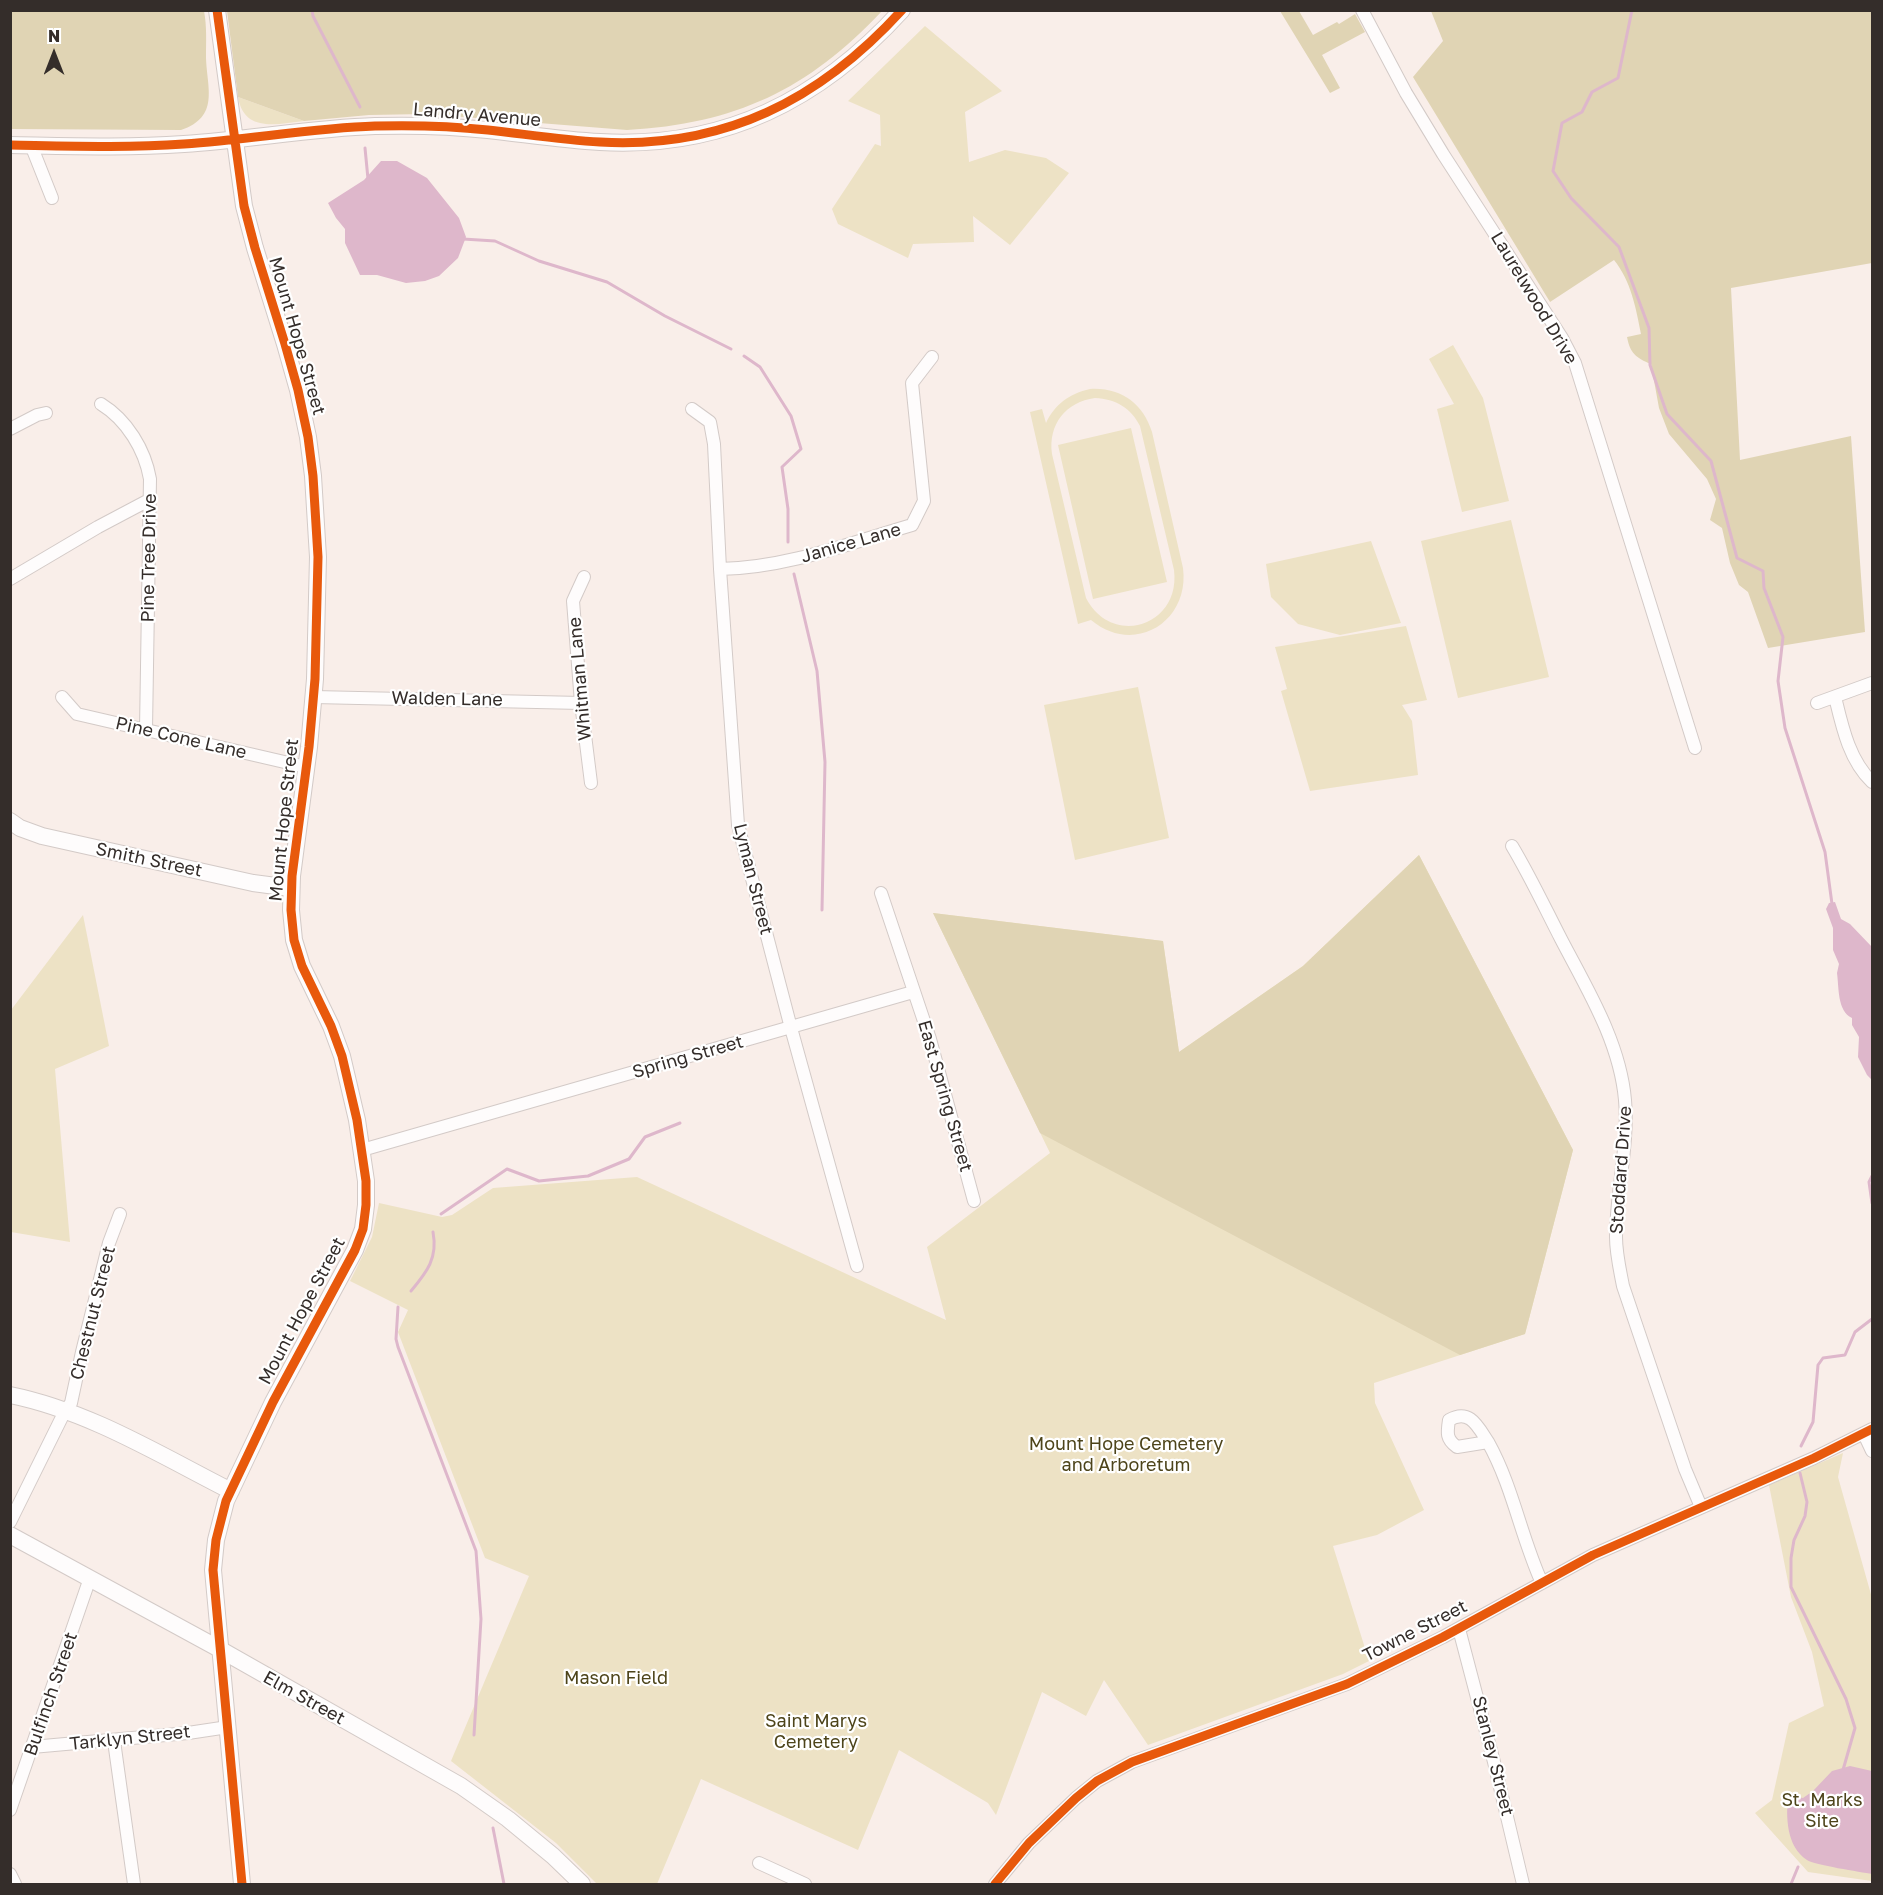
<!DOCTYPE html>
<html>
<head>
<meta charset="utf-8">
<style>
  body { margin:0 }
  #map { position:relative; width:1883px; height:1895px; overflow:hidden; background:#f9eee9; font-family:"Golos Text",sans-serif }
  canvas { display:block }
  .frame { position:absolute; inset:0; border:12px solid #342d2a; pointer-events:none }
  .north { position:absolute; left:24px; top:24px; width:60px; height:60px; -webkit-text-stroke:4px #fff; paint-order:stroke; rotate:0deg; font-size:16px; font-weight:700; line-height:24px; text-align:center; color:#342d2a }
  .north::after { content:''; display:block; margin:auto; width:21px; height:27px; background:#342d2a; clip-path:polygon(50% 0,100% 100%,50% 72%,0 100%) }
</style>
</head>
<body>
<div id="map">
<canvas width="1883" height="1895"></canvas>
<div class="frame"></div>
<div class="north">N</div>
</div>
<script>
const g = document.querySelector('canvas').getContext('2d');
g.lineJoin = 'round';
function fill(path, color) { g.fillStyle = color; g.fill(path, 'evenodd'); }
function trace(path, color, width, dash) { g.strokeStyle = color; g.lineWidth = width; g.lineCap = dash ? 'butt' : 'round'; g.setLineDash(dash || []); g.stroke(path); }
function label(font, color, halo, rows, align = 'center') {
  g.font = font + ' "Golos Text",sans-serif'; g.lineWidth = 4.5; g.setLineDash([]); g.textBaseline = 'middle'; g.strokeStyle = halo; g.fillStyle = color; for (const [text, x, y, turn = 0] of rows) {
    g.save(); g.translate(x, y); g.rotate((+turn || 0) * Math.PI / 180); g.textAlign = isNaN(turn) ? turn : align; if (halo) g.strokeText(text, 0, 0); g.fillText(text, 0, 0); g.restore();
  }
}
const green = new Path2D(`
  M 925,26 L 1002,91 L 965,112 L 969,162 L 1005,150 L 1046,158 L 1069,173 L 1010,245 L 973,216 L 974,242 L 913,244 L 908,258 L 838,224 L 832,209 L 875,144 L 881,146 L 880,115 L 848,101 Z
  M 238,97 L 304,121 C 277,124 244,133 238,97 Z
  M 1453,345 L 1483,398 L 1509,501 L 1462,512 L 1437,409 L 1454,404 L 1429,359 Z
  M 1090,389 C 1120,387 1143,403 1152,432 L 1183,568 C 1190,622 1134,656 1091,620 L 1078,624 L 1030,412 L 1042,409 L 1046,423 C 1055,404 1069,394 1090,389 ZM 1095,398 C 1116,399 1131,408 1140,426 L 1174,570 C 1181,626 1112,648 1086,598 L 1052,454 C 1048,424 1066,402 1095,398 Z
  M 1131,428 L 1167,582 L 1093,599 L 1058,445 Z
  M 1511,520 L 1549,677 L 1458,698 L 1421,541 Z
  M 1371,541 L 1401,623 L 1340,635 L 1298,624 L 1271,597 L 1266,564 Z
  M 1406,626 L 1427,700 L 1402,705 L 1412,721 L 1418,775 L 1310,791 L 1281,691 L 1287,689 L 1275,647 Z
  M 1138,687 L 1169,838 L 1075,860 L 1044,705 Z
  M 1419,855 L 1573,1150 L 1525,1334 L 1374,1383 L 1375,1403 L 1424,1510 L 1377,1535 L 1333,1546 L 1369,1661 L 1343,1674 L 1148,1745 L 1104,1680 L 1086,1716 L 1042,1692 L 996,1815 L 988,1803 L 899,1750 L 858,1850 L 701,1779 L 657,1884 L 597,1884 L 556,1843 L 451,1761 L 529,1576 L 485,1558 L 398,1332 L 408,1310 L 350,1281 L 372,1237 L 379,1203 L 442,1217 L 452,1215 L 493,1188 L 637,1177 L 946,1320 L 927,1247 L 1050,1153 L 933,913 L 1163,941 L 1179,1052 L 1303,966 Z
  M 83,915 L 109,1046 L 55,1069 L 70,1242 L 11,1232 L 11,1010 Z
  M 1843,1453 L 1838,1477 L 1872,1598 L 1872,1881 L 1808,1872 L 1755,1813 L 1772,1800 L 1789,1723 L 1824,1706 L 1812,1652 L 1791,1597 L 1769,1485 Z`);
const forest = new Path2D(`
  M 11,10 L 204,11 C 207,26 206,42 206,58 C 207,88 220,117 181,130 L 11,129 Z
  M 227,11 L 227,10 L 882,11 C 808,90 735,124 627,130 L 426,114 L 369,115 L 304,121 L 238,97 Z
  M 1280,11 L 1299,11 L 1313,35 L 1337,22 L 1339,24 L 1355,14 L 1365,32 L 1322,55 L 1340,88 L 1330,93 Z
  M 1431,11 L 1872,11 L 1872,263 L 1731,288 L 1740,460 L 1851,436 L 1865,632 L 1768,648 L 1748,592 L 1739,585 L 1730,563 L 1722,528 L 1710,520 L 1716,499 L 1707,479 L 1669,434 L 1659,408 L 1651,364 C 1636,358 1630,353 1627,337 L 1641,334 C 1636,308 1631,281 1614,260 L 1550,302 L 1413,77 L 1443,41 Z
  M 1419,855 L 1573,1150 L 1525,1334 L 1460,1355 L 1040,1133 L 933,913 L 1163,941 L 1179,1052 L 1303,966 Z`);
const water = new Path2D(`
  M 381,161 L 397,161 L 427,178 L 459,218 L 466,237 L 458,258 L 439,276 L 425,281 L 406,283 L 377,275 L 360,275 L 345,243 L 345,229 L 336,218 L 328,203 L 364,180 Z
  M 1835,902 L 1841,919 L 1850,924 L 1872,947 L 1872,1080 L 1867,1075 L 1858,1057 L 1859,1037 L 1852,1025 L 1852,1018 C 1837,1011 1839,987 1837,973 L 1839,964 L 1833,950 L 1833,928 L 1826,909 L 1829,903 Z
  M 1850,1766 L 1872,1771 L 1872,1874 C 1861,1872 1814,1865 1807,1860 C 1786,1846 1786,1817 1788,1795 L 1803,1798 L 1813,1791 L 1832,1771 Z`);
const stream = new Path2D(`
  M 312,10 L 313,16 L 360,107
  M 1632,10 L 1618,78 L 1592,92 L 1582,112 L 1562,123 L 1553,171 L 1571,198 L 1619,247 L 1649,328 L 1650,365 L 1667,414 L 1711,461 L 1737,558 L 1763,571 L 1764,588 L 1783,637 L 1778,681 L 1785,728 L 1825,852 L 1832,904
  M 365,148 L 368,179
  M 463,239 L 495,241 L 539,261 L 607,282 L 665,316 L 731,349
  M 744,356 L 760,367 L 791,416 L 801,449 L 782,467 L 788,509 L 788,542
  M 794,574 L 817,671 L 825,762 L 822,910
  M 1872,1176 L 1869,1182 L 1872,1203
  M 441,1214 L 507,1169 L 539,1181 L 588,1176 L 629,1159 L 645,1137 L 680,1123
  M 411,1291 C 427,1272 438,1258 433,1232
  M 398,1307 L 396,1339 L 398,1347 L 476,1551 L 481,1619 L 474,1735
  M 1801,1446 L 1813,1422 L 1818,1365 L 1823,1358 L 1845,1355 L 1855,1332 L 1872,1319
  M 1800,1473 L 1807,1502 L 1805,1516 L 1794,1540 L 1791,1558 L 1791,1587 L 1846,1699 L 1855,1728 L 1843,1770
  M 493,1828 L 504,1884
  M 1791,1884 L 1798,1867`);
const street = new Path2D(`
  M 1362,10 L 1406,93 L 1443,154 L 1562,338 L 1575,363 L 1695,748
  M 31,145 L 52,198
  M 101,404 C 127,420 145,450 150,479 L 146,729
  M 692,409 L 710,422 L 714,444 L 720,569 L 738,825 L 791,1028 L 857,1266
  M 10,429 L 37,415 L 46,413
  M 720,569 C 786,568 850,543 912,525 L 924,501 L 912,383 L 932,357
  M 584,577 L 573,601 L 581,703 L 591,783
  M 10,579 L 98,527 L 149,500
  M 62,697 L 77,714 L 306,767
  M 314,697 L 581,703
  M 1835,697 C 1842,726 1849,760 1872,782
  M 1817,703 L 1872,683
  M 1512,846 C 1530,876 1545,908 1561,939 C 1587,989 1620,1042 1625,1100 C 1629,1145 1616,1191 1616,1237 C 1616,1254 1620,1270 1623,1286 L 1685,1469 L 1701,1507
  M 881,893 L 930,1039 L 974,1201
  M 362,1150 L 913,992
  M 1864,1434 L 1872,1451
  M 1488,1442 C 1478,1427 1470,1408 1449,1420 C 1447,1433 1446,1439 1457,1447 L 1488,1442 C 1513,1487 1521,1537 1542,1583
  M 10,1522 L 65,1411 L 71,1403 L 82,1352 L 109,1243 L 120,1214
  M 1459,1629 L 1494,1762 L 1523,1884
  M 114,1741 L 134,1884
  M 32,1747 L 188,1733 L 228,1727
  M 10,1810 L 90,1578
  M 759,1863 L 805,1884
  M 10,1874 L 15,1884
  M 995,1884 L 1029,1843 L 1076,1798 L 1097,1781 L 1132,1762 L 1347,1684 L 1443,1637 L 1593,1555 L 1814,1458 L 1872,1429`);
const secondary = new Path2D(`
  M 217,10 L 244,206 L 255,248 L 285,344 L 298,390 L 308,437 L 313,476 L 318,557 L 315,679 L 309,747 L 292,876 L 291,910 L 294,940 L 302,966 L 331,1026 L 342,1056 L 357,1120 L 366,1181 L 366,1205 L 363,1229 L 355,1250 L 273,1402 L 226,1501 L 216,1540 L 213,1570 L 242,1884
  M 10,145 C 68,146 126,148 184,144 C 248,140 311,128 375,126 C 413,125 451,126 488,130 C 525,134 562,140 600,142 C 724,149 820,100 902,10
  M 10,821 L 20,828 L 42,836 L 253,883 L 291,888
  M 10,1395 C 89,1411 160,1455 231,1491
  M 10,1535 L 214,1646 L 461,1786 L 508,1819 L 553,1856 L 582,1884`);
const cycleway = new Path2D(`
  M 217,10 L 244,206 L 255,248 L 285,344 L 298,390 L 308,437 L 313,476 L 318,557 L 315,679 L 309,747 L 292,876 L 291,910 L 294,940 L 302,966 L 331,1026 L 342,1056 L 357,1120 L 366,1181 L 366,1205 L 363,1229 L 355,1250 L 273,1402 L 226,1501 L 216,1540 L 213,1570 L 242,1884
  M 10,145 C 68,146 126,148 184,144 C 248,140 311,128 375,126 C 413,125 451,126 488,130 C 525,134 562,140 600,142 C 724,149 820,100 902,10
  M 995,1884 L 1029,1843 L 1076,1798 L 1097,1781 L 1132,1762 L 1347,1684 L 1443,1637 L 1593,1555 L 1814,1458 L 1872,1429`);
const streetNames = [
  ["Landry Avenue",477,115,5],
  ["Laurelwood Drive",1534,298,59],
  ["Mount Hope Street",297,336,74],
  ["Janice Lane",851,543,-16],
  ["Pine Tree Drive",149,558,-89],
  ["Whitman Lane",580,679,-95],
  ["Walden Lane",447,699,1],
  ["Pine Cone Lane",181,738,13],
  ["Mount Hope Street",284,820,-84],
  ["Smith Street",149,860,12],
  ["Lyman Street",753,879,76],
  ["Spring Street",688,1057,-16],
  ["East Spring Street",945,1096,74],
  ["Stoddard Drive",1621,1170,-86],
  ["Mount Hope Street",302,1311,-62],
  ["Chestnut Street",93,1313,-76],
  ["Towne Street",1415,1631,-27],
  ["Bulfinch Street",51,1694,-71],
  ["Elm Street",304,1698,29],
  ["Tarklyn Street",130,1738,-6],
  ["Stanley Street",1493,1756,76]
];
const parkNames = [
  ["Mount Hope Cemetery",1126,1444],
  ["and Arboretum",1126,1465],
  ["Mason Field",616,1678],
  ["Saint Marys",816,1721],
  ["Cemetery",816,1742],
  ["St. Marks",1822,1800],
  ["Site",1822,1821]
];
fill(green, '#ede2c5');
fill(forest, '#e0d4b4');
fill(water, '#deb7cb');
trace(stream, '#deb7cb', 3);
trace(street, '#d3cac7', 14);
trace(secondary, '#d3cac7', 18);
trace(street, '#fefcfc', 12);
trace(secondary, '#fefcfc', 16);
trace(cycleway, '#e8590c', 9);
label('18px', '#342d2a', '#fff', streetNames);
label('18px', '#4d441a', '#fff', parkNames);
</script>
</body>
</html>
